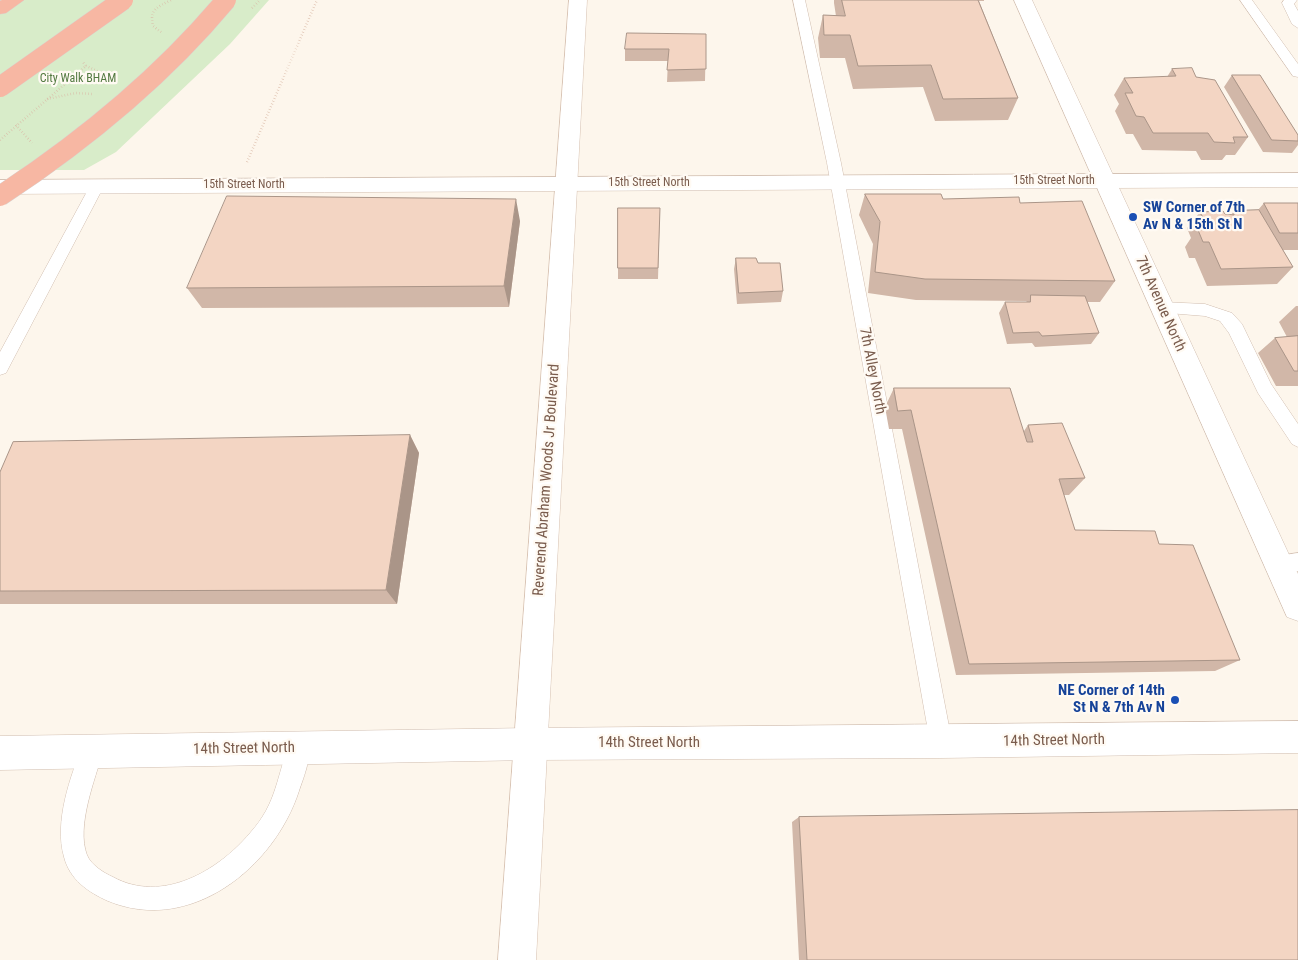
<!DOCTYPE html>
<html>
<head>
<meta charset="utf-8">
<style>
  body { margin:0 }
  canvas { display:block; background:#fdf6ec }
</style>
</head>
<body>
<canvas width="1298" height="960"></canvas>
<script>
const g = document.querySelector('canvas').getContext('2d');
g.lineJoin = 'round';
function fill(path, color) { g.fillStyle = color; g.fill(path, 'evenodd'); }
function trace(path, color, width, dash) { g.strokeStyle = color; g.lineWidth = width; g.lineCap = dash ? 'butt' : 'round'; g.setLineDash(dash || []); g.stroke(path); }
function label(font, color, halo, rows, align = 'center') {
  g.font = font + ' "Roboto Condensed",sans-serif'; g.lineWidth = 4.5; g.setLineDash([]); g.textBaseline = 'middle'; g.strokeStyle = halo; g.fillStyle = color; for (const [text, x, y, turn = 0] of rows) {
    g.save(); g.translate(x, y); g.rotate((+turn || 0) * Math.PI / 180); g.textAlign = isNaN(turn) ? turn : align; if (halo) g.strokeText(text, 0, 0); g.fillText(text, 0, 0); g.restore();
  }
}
const green = new Path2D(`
  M 0,0 L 269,0 L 230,44 L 116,152 L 84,170 L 0,170 Z`);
const path = new Path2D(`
  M 252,8 L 260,0
  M 161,32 L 153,26 C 149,9 158,7 171,0
  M 86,66 L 113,78
  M 47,99 L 76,93 L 93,94
  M 16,125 L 32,143
  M 0,140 L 86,66 L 82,61
  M 247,162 L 317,0`);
const service = new Path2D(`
  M 793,0 L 805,0 L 841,163 L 952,742 L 949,750 L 941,753 L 933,750 L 930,742 L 827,163 Z
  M 1240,0 L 1252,0 L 1298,64 L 1298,77 L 1293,76 Z
  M 1284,0 L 1297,0 L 1294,4 L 1298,11 L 1298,28 L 1292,24 L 1282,3 Z
  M 97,181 L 104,186 L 6,373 L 0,375 L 0,352 L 90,186 Z
  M 1162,302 L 1205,304 L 1232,313 L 1242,324 L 1271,384 L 1298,424 L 1298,447 L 1292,444 L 1258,393 L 1229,333 L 1220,321 L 1205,316 L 1156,312 L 1154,308 L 1156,304 Z
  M 1298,553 L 1298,571 L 1278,572 L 1271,569 L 1268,563 L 1271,557 Z
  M 299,737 L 307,740 C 313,755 304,776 299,791 C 274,868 190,935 108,901 C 88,892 70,880 64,857 C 54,822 70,776 84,743 L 92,740 L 100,743 L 103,751 C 95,780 76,826 87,855 C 91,865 104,873 113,877 C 162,904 218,871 250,833 C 278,802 276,776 291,740 Z`);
const minor = new Path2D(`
  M 1014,0 L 1032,0 L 1298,574 L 1298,621 L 1287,617 Z`);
const tertiary = new Path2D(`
  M 1298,173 L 1298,187 L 0,194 L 0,180 Z
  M 1298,721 L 1298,753 L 941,758 L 531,760 L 0,770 L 0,736 L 531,728 Z`);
const secondary = new Path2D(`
  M 569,0 L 587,0 L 536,960 L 498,960 Z`);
const motorway = new Path2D(`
  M 2,0 L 24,0 L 6,13 L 0,14 L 0,1 Z`);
const motorwayBridge = new Path2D(`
  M 0,87 L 123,0
  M 0,196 C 85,140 161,78 226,0`);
const wall = new Path2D(`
  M 834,0 L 984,0 L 984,1 L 979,1 L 1018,98 L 1008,120 L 935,121 L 923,87 L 853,89 L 845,58 L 820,58 L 818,38 L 823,15 L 836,16 L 834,3 Z
  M 706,34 L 705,81 L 667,82 L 668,61 L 625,61 L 625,49 Z
  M 1172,69 L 1196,77 L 1248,137 L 1235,155 L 1226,155 L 1222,160 L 1201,160 L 1196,151 L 1142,150 L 1133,134 L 1126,134 L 1115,111 L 1119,104 L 1114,95 L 1124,78 L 1167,77 Z
  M 1232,75 L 1298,135 L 1298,145 L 1292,153 L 1263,152 L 1224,87 Z
  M 865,194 L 943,199 L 1020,203 L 1115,281 L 1100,302 L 1087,302 L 1099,333 L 1091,344 L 1035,347 L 1032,343 L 1007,344 L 999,313 L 1005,302 L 1026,302 L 1027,301 L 916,300 L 868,293 L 873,244 L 859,215 Z
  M 1264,203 L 1298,203 L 1298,250 L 1283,250 L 1293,267 L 1277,284 L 1207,286 L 1195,258 L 1189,258 L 1185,247 L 1191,238 L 1187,228 L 1200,212 L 1231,215 L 1234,211 L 1258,210 Z
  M 660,208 L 658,279 L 618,279 L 618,268 Z
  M 520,221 L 509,307 L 202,308 L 187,288 Z
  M 736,258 L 758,263 L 783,291 L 781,302 L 737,304 L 734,269 Z
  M 1296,306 L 1298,306 L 1298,386 L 1276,386 L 1258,353 L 1275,338 L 1287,337 L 1279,322 Z
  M 894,388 L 1024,431 L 1028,425 L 1085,478 L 1069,495 L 1064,495 L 1075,530 L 1159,544 L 1240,660 L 1215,671 L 956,675 L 902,429 L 889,429 L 885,407 Z
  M 410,435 L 419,453 L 397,604 L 0,604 L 0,472 Z
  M 799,817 L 1298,960 L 799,960 L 792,822 Z`);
const shadedWall = new Path2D(`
  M 516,199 L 520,221 L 509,307 L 504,286 Z
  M 410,435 L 419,453 L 397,604 L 386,590 Z`);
const building = new Path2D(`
  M 842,0 L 978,0 L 1018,98 L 943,99 L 931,65 L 858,66 L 850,35 L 824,35 L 823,15 L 845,16 Z
  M 627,33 L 706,34 L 706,69 L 667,70 L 669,49 L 625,49 Z
  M 1192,68 L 1196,77 L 1215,80 L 1248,137 L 1233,137 L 1235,143 L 1214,142 L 1208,133 L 1153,133 L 1144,117 L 1136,116 L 1125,93 L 1133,93 L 1124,78 L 1176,76 L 1172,69 Z
  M 1232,75 L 1260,75 L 1298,135 L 1298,141 L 1272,140 Z
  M 865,194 L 941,194 L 943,199 L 1019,197 L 1020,203 L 1082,201 L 1115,281 L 925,279 L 875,272 L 880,222 Z
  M 227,196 L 516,199 L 504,286 L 187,288 Z
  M 1264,203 L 1298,203 L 1298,233 L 1280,233 Z
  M 618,208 L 660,208 L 658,268 L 618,268 Z
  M 1259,210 L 1293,267 L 1221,269 L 1209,242 L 1203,242 L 1198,230 L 1209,229 L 1200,212 L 1223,211 L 1225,214 L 1234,215 L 1234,211 Z
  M 736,258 L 756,258 L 758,263 L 780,263 L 783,291 L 739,293 Z
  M 1031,295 L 1085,296 L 1099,333 L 1042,336 L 1039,332 L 1013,333 L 1005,302 L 1030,302 Z
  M 1298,336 L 1298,371 L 1294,371 L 1275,338 Z
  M 894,388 L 1010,388 L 1027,442 L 1033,442 L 1028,425 L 1062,423 L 1085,478 L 1059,479 L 1075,530 L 1155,531 L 1159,544 L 1193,545 L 1240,660 L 969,664 L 911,410 L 898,411 Z
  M 410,435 L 386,590 L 0,591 L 0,472 L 13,442 Z
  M 1298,810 L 1298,960 L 807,960 L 799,817 Z`);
const markers = [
  [1133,217,5,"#1a4fb4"],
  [1175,700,5,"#1a4fb4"]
];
const farParknames = [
  ["City Walk BHAM",78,79]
];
const farStreetnames = [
  ["15th Street North",1054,181],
  ["15th Street North",649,183],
  ["15th Street North",244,185]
];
const transitNames = [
  ["SW Corner of 7th",1143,208],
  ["Av N & 15th St N",1143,225],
  ["NE Corner of 14th",1165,691,"right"],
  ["St N & 7th Av N",1165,708,"right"]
];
const streetNames = [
  ["7th Avenue North",1160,304,66],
  ["7th Alley North",872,371,79],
  ["Reverend Abraham Woods Jr Boulevard",547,480,-86],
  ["14th Street North",1054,741,-1],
  ["14th Street North",649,743],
  ["14th Street North",244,749,-1]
];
fill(green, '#d8ecc9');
trace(service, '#d1beb0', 1);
trace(minor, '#d1beb0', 1);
trace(tertiary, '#d1beb0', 1);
trace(secondary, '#d6c0b0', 1);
trace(motorway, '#dad1cd', 1);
trace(path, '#d9b8a5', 2.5, [0.5, 2.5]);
fill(service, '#fff');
fill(minor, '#fff');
fill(tertiary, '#fff');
fill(secondary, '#fff');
fill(motorway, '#f7b7a3');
trace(motorwayBridge, '#dad1cd', 21, []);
trace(motorwayBridge, '#f7b7a3', 20);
fill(wall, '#d1b7a8');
fill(shadedWall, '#aa9588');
fill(building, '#f3d5c3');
trace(building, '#aa9588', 1);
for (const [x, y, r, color] of markers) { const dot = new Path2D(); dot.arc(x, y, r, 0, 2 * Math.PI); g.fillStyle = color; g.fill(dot); trace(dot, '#fffaf3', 2); }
label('12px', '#537a41', '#fffaf3', farParknames);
label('12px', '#7a5c4d', '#fffaf3', farStreetnames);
label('bold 15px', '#164399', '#fffaf3', transitNames, 'left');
label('15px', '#7a5c4d', '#fffaf3', streetNames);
</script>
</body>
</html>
